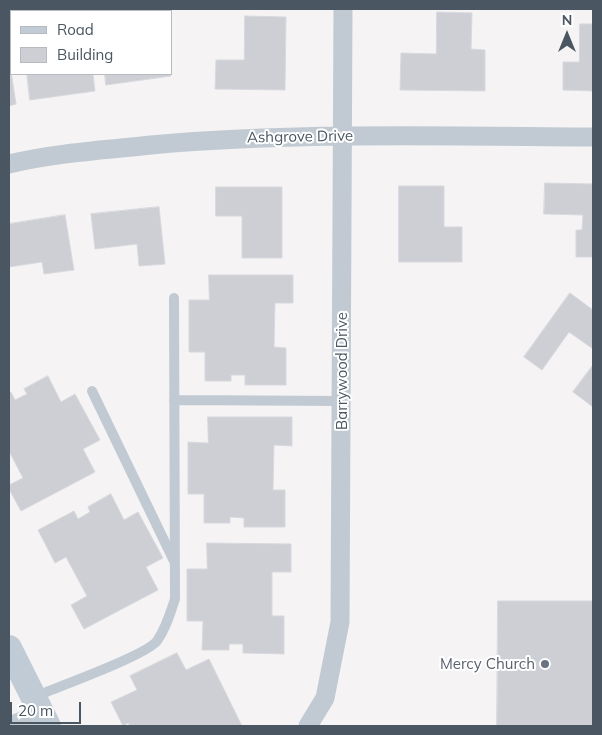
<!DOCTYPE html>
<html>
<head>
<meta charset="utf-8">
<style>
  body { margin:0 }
  #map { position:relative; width:602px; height:735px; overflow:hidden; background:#f5f3f3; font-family:Mulish,sans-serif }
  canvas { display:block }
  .frame { position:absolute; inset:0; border:10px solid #4a5661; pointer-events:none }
  .legend { position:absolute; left:10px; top:10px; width:162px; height:65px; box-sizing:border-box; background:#fff; border:1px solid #b7bbc0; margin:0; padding:6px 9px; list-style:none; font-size:15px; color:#4a5661 }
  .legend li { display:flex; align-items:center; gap:10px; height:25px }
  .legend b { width:25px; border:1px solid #b7bbc0 }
  .north { position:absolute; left:542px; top:10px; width:50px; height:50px; -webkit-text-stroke:4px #fff; paint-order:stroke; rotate:0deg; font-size:14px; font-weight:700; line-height:20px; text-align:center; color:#4a5661 }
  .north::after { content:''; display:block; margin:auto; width:18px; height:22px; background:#4a5661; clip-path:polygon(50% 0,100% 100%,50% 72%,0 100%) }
  .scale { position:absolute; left:10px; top:702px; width:71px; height:22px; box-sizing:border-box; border:2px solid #4a5661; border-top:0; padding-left:6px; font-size:15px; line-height:18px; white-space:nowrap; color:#4a5661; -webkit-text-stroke:4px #fff; paint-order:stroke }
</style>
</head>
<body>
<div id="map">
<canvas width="602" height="735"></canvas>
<div class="frame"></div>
<ul class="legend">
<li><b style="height:6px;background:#c1cbd6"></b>Road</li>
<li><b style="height:14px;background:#cdcfd5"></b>Building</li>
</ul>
<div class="north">N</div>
<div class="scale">20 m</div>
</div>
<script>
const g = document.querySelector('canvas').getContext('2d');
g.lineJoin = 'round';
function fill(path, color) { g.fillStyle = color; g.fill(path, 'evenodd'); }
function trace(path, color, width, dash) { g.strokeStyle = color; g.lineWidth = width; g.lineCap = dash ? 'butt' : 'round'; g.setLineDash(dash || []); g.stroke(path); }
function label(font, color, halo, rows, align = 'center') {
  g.font = font + ' Mulish,sans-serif'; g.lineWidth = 4; g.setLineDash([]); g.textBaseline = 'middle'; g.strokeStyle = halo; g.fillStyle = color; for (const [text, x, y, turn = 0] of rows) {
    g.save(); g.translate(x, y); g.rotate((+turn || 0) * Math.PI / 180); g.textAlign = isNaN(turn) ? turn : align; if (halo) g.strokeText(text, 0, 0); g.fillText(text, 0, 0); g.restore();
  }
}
const building = new Path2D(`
  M 437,12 L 472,13 L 471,49 L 485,50 L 485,91 L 400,90 L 401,53 L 436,54 Z
  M 245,16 L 286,17 L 285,90 L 215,89 L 216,60 L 244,60 Z
  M 580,24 L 593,24 L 593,91 L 563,90 L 563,62 L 579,62 Z
  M 9,58 L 16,104 L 9,106 Z
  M 27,74 L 93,74 L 95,91 L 30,100 Z
  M 105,74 L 170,74 L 171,76 L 106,85 Z
  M 545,183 L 593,184 L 593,257 L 576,257 L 576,230 L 582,230 L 583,215 L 544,214 Z
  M 399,186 L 444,186 L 444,227 L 462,227 L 462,262 L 399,262 Z
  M 216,187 L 282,187 L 282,258 L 242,258 L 242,216 L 216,216 Z
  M 159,207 L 165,264 L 139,266 L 137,244 L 95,249 L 91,214 Z
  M 65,215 L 74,270 L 44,274 L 42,262 L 9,267 L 9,224 Z
  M 209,275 L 293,275 L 293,303 L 275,303 L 274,347 L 286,348 L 286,385 L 245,385 L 245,375 L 231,375 L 231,381 L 205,381 L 205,352 L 189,352 L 189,300 L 209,300 Z
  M 570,293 L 593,310 L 593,349 L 569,332 L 542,370 L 524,357 Z
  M 593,365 L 593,407 L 573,392 Z
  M 48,376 L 61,402 L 75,394 L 100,440 L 83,449 L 95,472 L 21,511 L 9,489 L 9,485 L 23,478 L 9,451 L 9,393 L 11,392 L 15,400 L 27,394 L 24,389 Z
  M 208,417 L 292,417 L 292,446 L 274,445 L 273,490 L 285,490 L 285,527 L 244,527 L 244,518 L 230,517 L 230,523 L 204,523 L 204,494 L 188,494 L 188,442 L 208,443 Z
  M 111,494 L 124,520 L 138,512 L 163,558 L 146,567 L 158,590 L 84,629 L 71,605 L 87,596 L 66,557 L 55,563 L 38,530 L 74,511 L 78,519 L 90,512 L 88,507 Z
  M 207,543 L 291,544 L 291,572 L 272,572 L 272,616 L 284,616 L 284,654 L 243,653 L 243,644 L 229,644 L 229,650 L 202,650 L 203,621 L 187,621 L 187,569 L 207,569 Z
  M 498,601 L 593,601 L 593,726 L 497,726 Z
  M 177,653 L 186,670 L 209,659 L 242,726 L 130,726 L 128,723 L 123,726 L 111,702 L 137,690 L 130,676 Z`);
const lane = new Path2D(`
  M 92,391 L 174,561
  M 174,400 L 342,401
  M 34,697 C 57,687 145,656 157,641 C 166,628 170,614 175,599 L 174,298`);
const street = new Path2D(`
  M 9,164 C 56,153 103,150 151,145 C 298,132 446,136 593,137
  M 9,726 L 42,713
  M 308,726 L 325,698 L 340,622 L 343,9`);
const secondary = new Path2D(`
  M 9,648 L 48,726`);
const markers = [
  [545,664,5,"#6b7280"]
];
const streetNames = [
  ["Ashgrove Drive",300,137,-1],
  ["Barrywood Drive",342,371,-90]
];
const worshipNames = [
  ["Mercy Church",535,664]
];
fill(building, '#cdcfd5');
trace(building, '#d7d9de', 1);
trace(lane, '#c1cad2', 10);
trace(street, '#c1cad2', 19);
trace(secondary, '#c1cbd6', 26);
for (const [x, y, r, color] of markers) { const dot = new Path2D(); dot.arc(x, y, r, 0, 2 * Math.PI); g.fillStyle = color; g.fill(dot); trace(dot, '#fff', 2); }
label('15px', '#4a5661', '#fff', streetNames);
label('15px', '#5b616d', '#fff', worshipNames, 'right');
</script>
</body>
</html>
